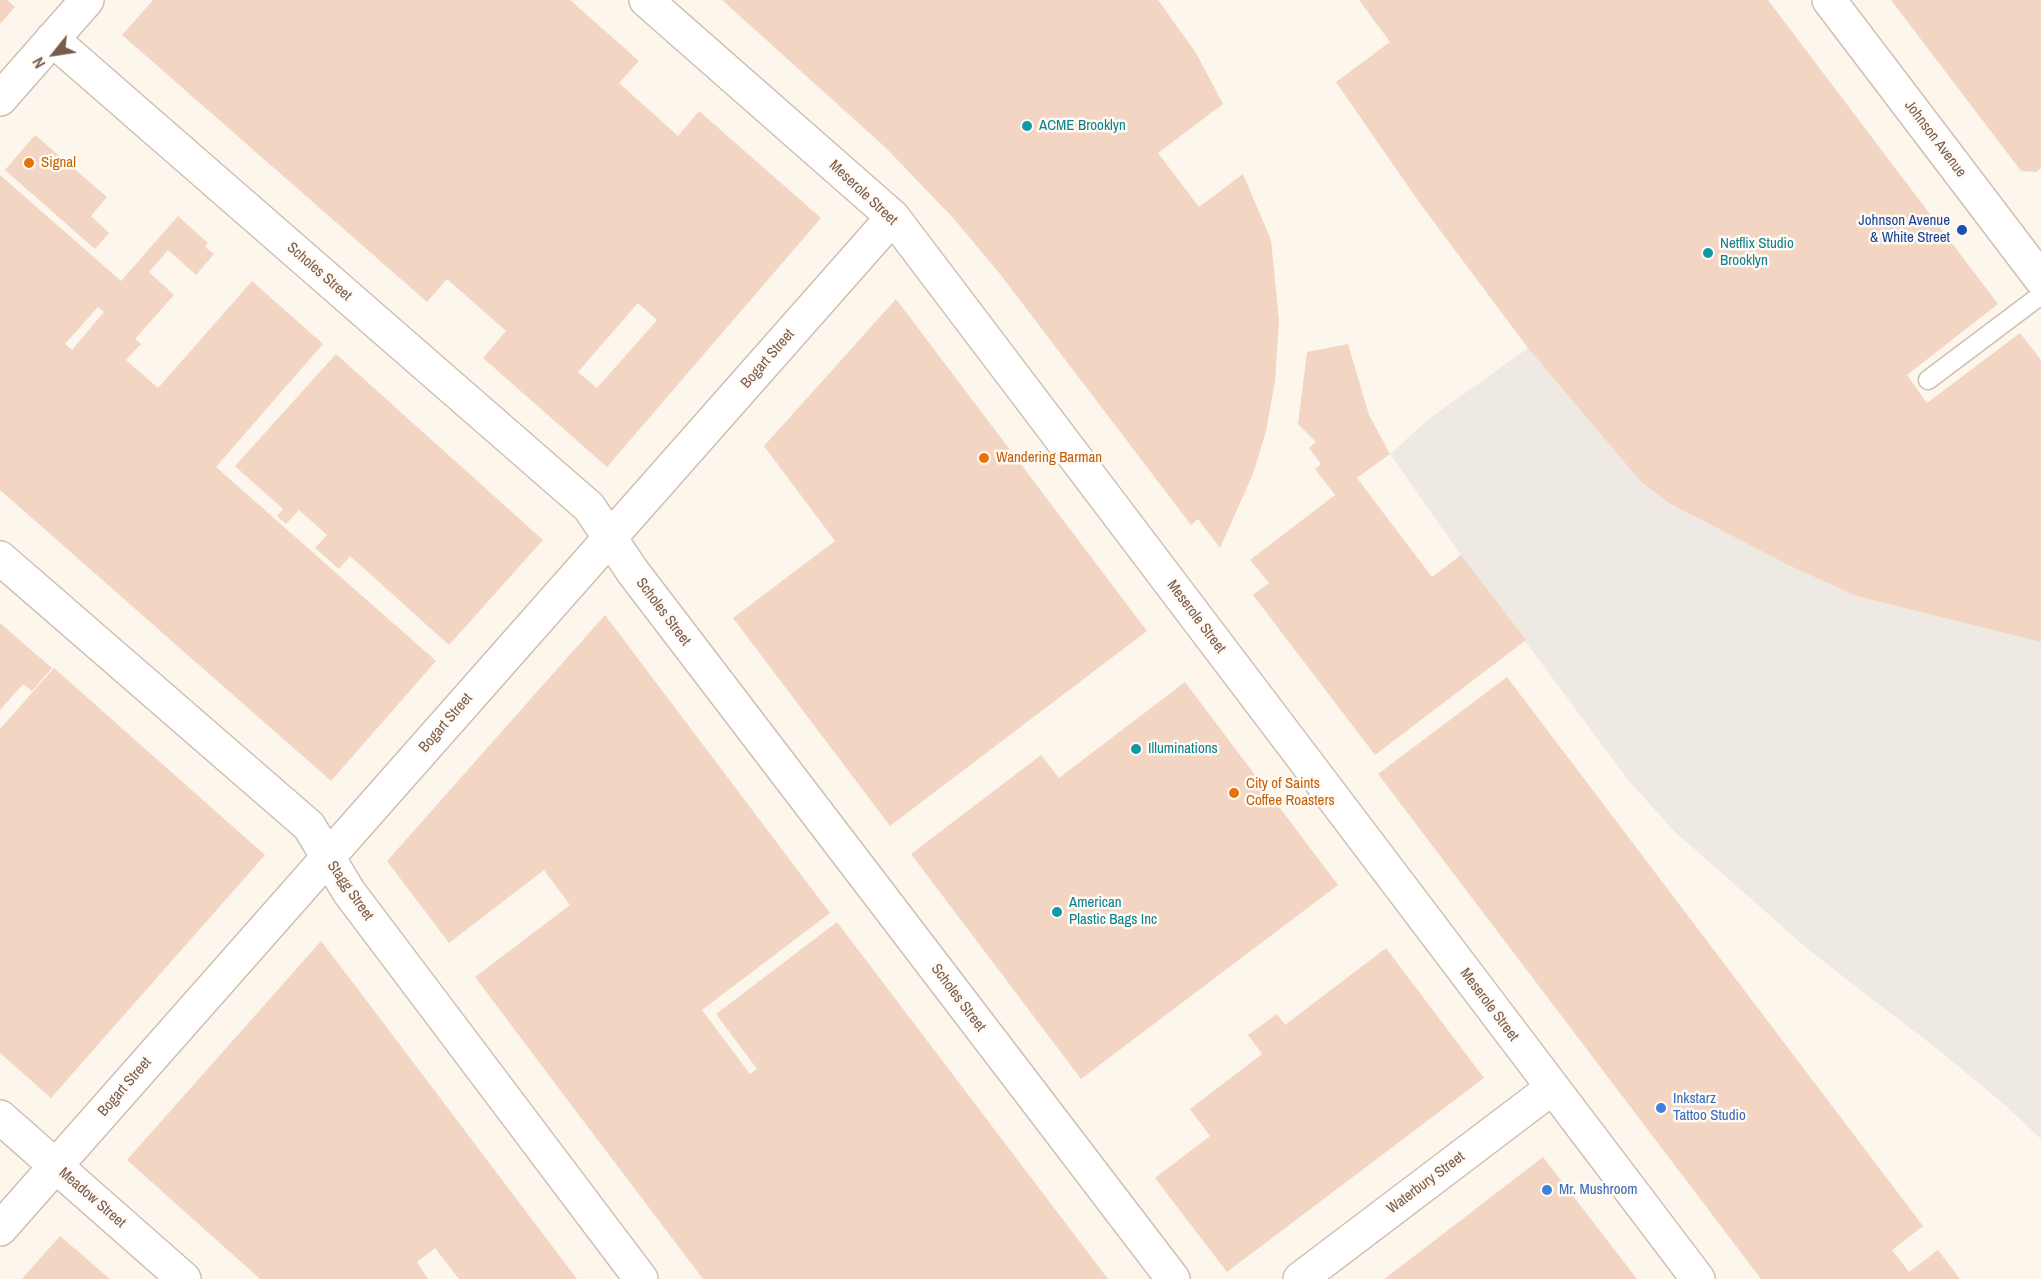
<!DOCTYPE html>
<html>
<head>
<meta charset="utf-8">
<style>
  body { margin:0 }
  #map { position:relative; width:2041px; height:1279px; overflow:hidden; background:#fdf6ec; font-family:"Archivo Narrow",sans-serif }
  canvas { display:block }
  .north { position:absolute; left:24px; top:24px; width:60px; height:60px; -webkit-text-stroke:4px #fffaf3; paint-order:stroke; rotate:240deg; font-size:16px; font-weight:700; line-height:24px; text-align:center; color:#7a5c4d }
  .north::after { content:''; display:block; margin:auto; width:21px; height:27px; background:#7a5c4d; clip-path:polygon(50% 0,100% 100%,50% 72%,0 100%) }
</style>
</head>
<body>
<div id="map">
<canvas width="2041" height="1279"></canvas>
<div class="north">N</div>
</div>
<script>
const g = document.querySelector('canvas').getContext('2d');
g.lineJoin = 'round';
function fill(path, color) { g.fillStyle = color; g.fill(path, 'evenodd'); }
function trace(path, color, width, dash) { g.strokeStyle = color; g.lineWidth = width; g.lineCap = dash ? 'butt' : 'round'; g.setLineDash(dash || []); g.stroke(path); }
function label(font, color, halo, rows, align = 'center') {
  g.font = font + ' "Archivo Narrow",sans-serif'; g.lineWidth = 5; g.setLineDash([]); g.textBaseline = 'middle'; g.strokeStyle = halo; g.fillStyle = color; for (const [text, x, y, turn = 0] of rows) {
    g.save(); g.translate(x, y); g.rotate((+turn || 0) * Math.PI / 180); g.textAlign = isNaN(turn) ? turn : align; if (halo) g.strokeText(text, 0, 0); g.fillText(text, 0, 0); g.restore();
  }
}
const industrial = new Path2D(`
  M 1528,348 L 1641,482 L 1670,504 L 1788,565 L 1856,596 L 2041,642 L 2041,1139 L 2006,1106 L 1941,1052 L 1810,951 L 1674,831 L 1629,781 L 1461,555 L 1390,454 L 1430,418 Z`);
const building = new Path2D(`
  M 0,0 L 7,0 L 15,7 L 0,24 Z
  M 153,0 L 570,0 L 639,61 L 619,83 L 678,136 L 699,111 L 821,218 L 607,467 L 483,358 L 506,331 L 447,279 L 427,302 L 122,35 ZM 638,303 L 657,320 L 597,388 L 578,372 Z
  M 722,0 L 1158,0 L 1196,53 L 1223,104 L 1158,153 L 1199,207 L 1243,174 L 1271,240 L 1279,320 L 1275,381 L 1266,431 L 1253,474 L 1220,548 L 1198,519 L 1191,525 L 1000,274 L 954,219 L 886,148 Z
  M 1359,0 L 1768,0 L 1998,304 L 1907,375 L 1927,403 L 2020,333 L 2041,360 L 2041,642 L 1856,596 L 1788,565 L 1713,526 L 1670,504 L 1641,482 L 1528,348 L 1419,202 L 1336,82 L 1390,42 Z
  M 1891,0 L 2041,0 L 2041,168 L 2037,172 L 2021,171 Z
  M 35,135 L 107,197 L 91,216 L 109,233 L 95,249 L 5,170 Z
  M 0,175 L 121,281 L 178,216 L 208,243 L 205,247 L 214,254 L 196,275 L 168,250 L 149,272 L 174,295 L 135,339 L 141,344 L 126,360 L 158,388 L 252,281 L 323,344 L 216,467 L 436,661 L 331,781 L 0,490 ZM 98,307 L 104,312 L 72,350 L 65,344 Z
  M 896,299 L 1147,631 L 890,826 L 733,618 L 835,541 L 764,446 Z
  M 1348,344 L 1369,415 L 1390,454 L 1357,478 L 1432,577 L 1461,555 L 1526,640 L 1375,755 L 1253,595 L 1269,583 L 1250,560 L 1335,495 L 1315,469 L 1321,464 L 1309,448 L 1316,442 L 1298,424 L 1307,352 Z
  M 336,354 L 543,540 L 449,645 L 350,556 L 339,569 L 315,548 L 327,535 L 299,510 L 286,524 L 277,516 L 283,509 L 235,466 Z
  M 605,615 L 830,913 L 702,1010 L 750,1074 L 757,1069 L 716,1014 L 837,922 L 1108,1279 L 703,1279 L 572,1106 L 475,977 L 570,905 L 544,870 L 449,943 L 387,861 Z
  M 0,623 L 52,668 L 32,691 L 23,684 L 0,710 Z
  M 54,668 L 265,855 L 51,1098 L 0,1053 L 0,729 Z
  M 1507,677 L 1923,1226 L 1892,1250 L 1909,1272 L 1938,1250 L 1960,1279 L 1761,1279 L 1378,774 Z
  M 1185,682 L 1338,885 L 1081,1079 L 911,854 L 1041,755 L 1059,778 Z
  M 321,941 L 363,996 L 577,1279 L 459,1279 L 435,1248 L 417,1262 L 428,1279 L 260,1279 L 127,1160 Z
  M 1386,948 L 1484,1078 L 1227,1272 L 1155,1178 L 1210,1136 L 1190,1109 L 1262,1054 L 1248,1035 L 1277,1014 L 1285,1025 Z
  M 1543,1157 L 1637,1279 L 1384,1279 L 1417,1254 Z
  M 60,1236 L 110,1279 L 22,1279 Z`);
const service = new Path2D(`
  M 1928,380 L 2041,295`);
const minor = new Path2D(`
  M 646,0 L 893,217 L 1698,1279
  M 1829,0 L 2041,279
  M 52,39 L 589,507 L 633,572 L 1173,1279
  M 0,99 L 87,0
  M 0,558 L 309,826 L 349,892 L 641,1279
  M 0,1117 L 184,1279
  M 0,1229 L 893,217
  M 1300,1279 L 1552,1088`);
const markers = [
  [1027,126,6,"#0f9aa8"],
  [29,163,6,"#e8710a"],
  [1962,230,6,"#1a4fb4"],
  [1708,253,6,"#0f9aa8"],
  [984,458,6,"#e8710a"],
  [1136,749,6,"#0f9aa8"],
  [1234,793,6,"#e8710a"],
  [1057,912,6,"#0f9aa8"],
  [1661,1108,6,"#3f7fe0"],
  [1547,1190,6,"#3f7fe0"]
];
const cultureNames = [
  ["ACME Brooklyn",1039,126],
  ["Netflix Studio",1720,244],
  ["Brooklyn",1720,261],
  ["Illuminations",1148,749],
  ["American",1069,903],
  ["Plastic Bags Inc",1069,920]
];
const streetNames = [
  ["Johnson Avenue",1935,139,53],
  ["Meserole Street",863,193,43],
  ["Scholes Street",319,272,41],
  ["Bogart Street",768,359,-49],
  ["Scholes Street",663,612,53],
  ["Meserole Street",1196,617,53],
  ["Bogart Street",446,723,-49],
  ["Stagg Street",350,891,55],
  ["Scholes Street",958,998,53],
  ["Meserole Street",1489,1005,53],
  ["Bogart Street",125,1087,-49],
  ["Waterbury Street",1426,1183,-37],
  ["Meadow Street",92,1198,41]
];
const foodNames = [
  ["Signal",41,163],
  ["Wandering Barman",996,458],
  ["City of Saints",1246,784],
  ["Coffee Roasters",1246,801]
];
const transitNames = [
  ["Johnson Avenue",1950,221],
  ["& White Street",1950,238]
];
const shopNames = [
  ["Inkstarz",1673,1099],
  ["Tattoo Studio",1673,1116],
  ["Mr. Mushroom",1559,1190]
];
fill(industrial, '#efe9e4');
fill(building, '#f3d5c3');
trace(service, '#d1beb0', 21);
trace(minor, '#d1beb0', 36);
trace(service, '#fff', 18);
trace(minor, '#fff', 33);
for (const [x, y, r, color] of markers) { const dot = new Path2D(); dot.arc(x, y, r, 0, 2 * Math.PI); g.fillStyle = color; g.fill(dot); trace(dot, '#fffaf3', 2); }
label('15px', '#0d838f', '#fffaf3', cultureNames, 'left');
label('15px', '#7a5c4d', '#fffaf3', streetNames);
label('15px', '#c56008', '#fffaf3', foodNames, 'left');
label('15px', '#164399', '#fffaf3', transitNames, 'right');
label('15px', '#366cbe', '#fffaf3', shopNames, 'left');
</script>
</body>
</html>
